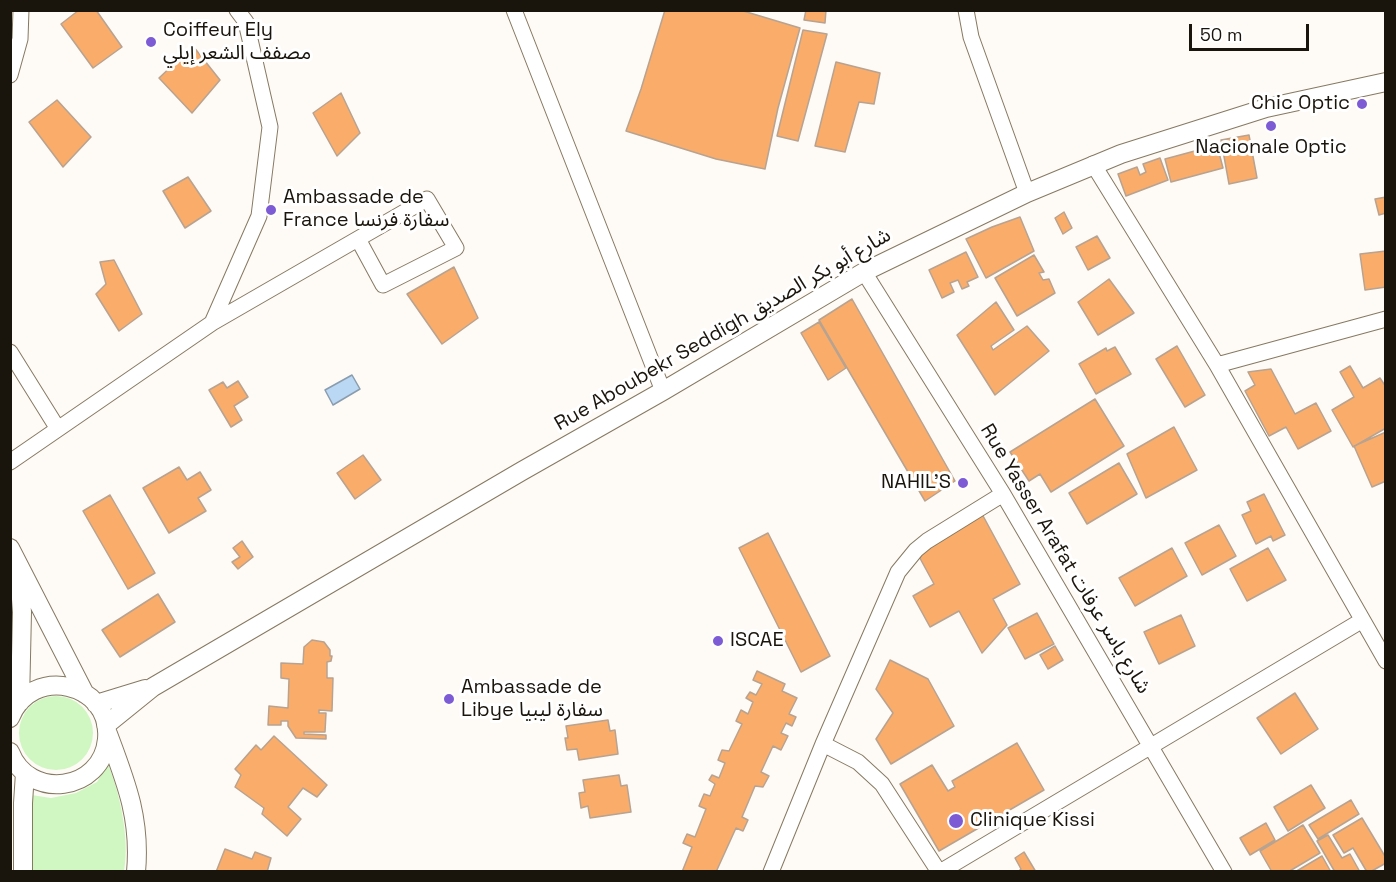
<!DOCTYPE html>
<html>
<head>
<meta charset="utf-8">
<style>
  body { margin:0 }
  #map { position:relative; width:1396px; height:882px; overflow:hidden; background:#fefbf6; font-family:"Space Grotesk",sans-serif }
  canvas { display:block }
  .frame { position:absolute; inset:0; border:12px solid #1a150c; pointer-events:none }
  .scale { position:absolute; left:1189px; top:24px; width:120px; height:27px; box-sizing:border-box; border:3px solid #1a150c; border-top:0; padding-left:8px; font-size:18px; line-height:21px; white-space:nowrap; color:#1a150c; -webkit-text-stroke:4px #fff; paint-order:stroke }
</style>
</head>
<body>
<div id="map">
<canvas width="1396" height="882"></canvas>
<div class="frame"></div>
<div class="scale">50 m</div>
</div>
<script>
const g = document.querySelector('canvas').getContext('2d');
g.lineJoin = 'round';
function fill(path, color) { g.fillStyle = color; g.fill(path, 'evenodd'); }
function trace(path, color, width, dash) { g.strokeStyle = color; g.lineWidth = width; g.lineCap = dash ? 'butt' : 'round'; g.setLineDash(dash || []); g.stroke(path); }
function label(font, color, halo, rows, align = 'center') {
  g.font = font + ' "Space Grotesk","Noto Sans Arabic",sans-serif'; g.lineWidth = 6; g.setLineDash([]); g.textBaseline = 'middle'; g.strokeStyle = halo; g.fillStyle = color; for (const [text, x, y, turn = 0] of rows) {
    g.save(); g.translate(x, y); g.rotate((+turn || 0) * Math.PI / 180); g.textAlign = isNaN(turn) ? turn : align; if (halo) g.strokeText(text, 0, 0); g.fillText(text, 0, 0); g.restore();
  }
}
const green = new Path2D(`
  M19 733a37 37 0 1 1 74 0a37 37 0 1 1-74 0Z
  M 108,764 C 120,793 130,840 124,871 L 25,871 L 25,794 L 51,798 L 76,793 L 97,782 Z`);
const water = new Path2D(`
  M 352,375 L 360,389 L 333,405 L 325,390 Z`);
const building = new Path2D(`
  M 79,10 L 96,10 L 122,47 L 93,68 L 61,24 Z
  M 665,10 L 740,10 L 800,28 L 778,108 L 765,169 L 716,159 L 626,131 L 641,89 Z
  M 806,10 L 826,10 L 825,23 L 804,20 Z
  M 803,30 L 827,34 L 798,141 L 777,136 Z
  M 193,46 L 220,80 L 192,113 L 159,78 Z
  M 836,62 L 880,73 L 874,104 L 859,102 L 845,152 L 815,146 Z
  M 341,93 L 360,133 L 337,156 L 313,113 Z
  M 57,100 L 91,137 L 63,167 L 29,122 Z
  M 1249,135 L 1257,178 L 1229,184 L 1221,140 Z
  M 1217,145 L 1223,168 L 1171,182 L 1165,159 Z
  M 1160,158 L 1168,180 L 1126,196 L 1118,174 L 1137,167 L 1140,175 L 1146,172 L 1143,164 Z
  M 188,177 L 211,211 L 185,228 L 163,191 Z
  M 1386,197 L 1386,213 L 1379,215 L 1375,199 Z
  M 1064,212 L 1072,228 L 1063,234 L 1055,218 Z
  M 1020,217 L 1034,251 L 986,278 L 966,239 L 992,227 Z
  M 1097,236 L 1110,258 L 1088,270 L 1076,247 Z
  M 1386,251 L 1386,287 L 1365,290 L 1360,254 Z
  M 966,252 L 978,277 L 967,282 L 969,286 L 962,289 L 958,280 L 950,283 L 954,292 L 942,298 L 929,270 Z
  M 1034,255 L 1044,272 L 1039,273 L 1043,280 L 1049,279 L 1055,293 L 1017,316 L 995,278 Z
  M 114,260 L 142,314 L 119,331 L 96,294 L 106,284 L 100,262 Z
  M 454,267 L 478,318 L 442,344 L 407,294 Z
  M 1109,279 L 1134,313 L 1098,335 L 1078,302 Z
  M 852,299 L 955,481 L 925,501 L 819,320 Z
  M 996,302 L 1014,330 L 991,346 L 993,350 L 1027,326 L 1049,351 L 995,395 L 957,335 Z
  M 819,322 L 846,368 L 828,380 L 801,333 Z
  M 1177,346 L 1205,395 L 1185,407 L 1156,359 Z
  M 1115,347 L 1131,374 L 1096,394 L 1079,364 L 1106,348 L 1107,351 Z
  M 1350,366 L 1363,388 L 1380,378 L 1386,387 L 1386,428 L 1353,447 L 1332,410 L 1354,397 L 1340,372 Z
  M 1271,369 L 1295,414 L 1316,403 L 1331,431 L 1298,449 L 1286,427 L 1269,436 L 1245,391 L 1255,385 L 1248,372 Z
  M 238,381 L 248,397 L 234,406 L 242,420 L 231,427 L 209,390 L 223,382 L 227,388 Z
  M 1095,399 L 1124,446 L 1051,492 L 1040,474 L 1029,481 L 1010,452 Z
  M 1174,427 L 1197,470 L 1146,498 L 1127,454 Z
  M 1386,432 L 1386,481 L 1372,487 L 1354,446 Z
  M 363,455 L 381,480 L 355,499 L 337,473 Z
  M 1119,463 L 1137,494 L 1087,524 L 1069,493 Z
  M 179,467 L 187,480 L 200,472 L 211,490 L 198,498 L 206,511 L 169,533 L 143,488 Z
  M 1264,494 L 1285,535 L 1273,541 L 1271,536 L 1256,544 L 1242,515 L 1251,511 L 1247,502 Z
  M 110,495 L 155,573 L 128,589 L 83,511 Z
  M 982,514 L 1020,584 L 993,599 L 1007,625 L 982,653 L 959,611 L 930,627 L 913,596 L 934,584 L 916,551 Z
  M 1219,525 L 1236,556 L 1202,575 L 1185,543 Z
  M 768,533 L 830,656 L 801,672 L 739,548 Z
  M 242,541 L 253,557 L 238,569 L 232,562 L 240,557 L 233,548 Z
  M 1172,548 L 1187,576 L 1135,606 L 1119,578 Z
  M 1268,548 L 1286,580 L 1247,601 L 1230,569 Z
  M 158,594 L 175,622 L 120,657 L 102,630 Z
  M 1037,613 L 1054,644 L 1025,659 L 1008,628 Z
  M 1181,615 L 1195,646 L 1159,664 L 1144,632 Z
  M 312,640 L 324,642 L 330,650 L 330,656 L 332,656 L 331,661 L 327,662 L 327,678 L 333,678 L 332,711 L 319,710 L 319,713 L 326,713 L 325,732 L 304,732 L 304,734 L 326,735 L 326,739 L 296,738 L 288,726 L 288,721 L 281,721 L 281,725 L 268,725 L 269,706 L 288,708 L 289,679 L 281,678 L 281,663 L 303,664 L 304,647 Z
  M 1055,646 L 1063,660 L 1048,669 L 1040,655 Z
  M 890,660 L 928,679 L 954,726 L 891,764 L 876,739 L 893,713 L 876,689 Z
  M 757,671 L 785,684 L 782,691 L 797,698 L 789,714 L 796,717 L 792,726 L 786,723 L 781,733 L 788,736 L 781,750 L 773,746 L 761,772 L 769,776 L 763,787 L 755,786 L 742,817 L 748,820 L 743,831 L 736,828 L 716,872 L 682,872 L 692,847 L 683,843 L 687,834 L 695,837 L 706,809 L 699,806 L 704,794 L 710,796 L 715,784 L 709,780 L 712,775 L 719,778 L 725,763 L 718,760 L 722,750 L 729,751 L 742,724 L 736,721 L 741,710 L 748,714 L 753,702 L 746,698 L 750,692 L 756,695 L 762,684 L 753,680 Z
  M 1295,693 L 1318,729 L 1281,754 L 1257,718 Z
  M 608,720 L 610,731 L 615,730 L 618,754 L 579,760 L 577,749 L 567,750 L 565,738 L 568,738 L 566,726 Z
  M 274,736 L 327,785 L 317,797 L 303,788 L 288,807 L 301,819 L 287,836 L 262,814 L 264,808 L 235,787 L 241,775 L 235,769 L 256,745 L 261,750 Z
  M 1017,743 L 1044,790 L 939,851 L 900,784 L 932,765 L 948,791 L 955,787 L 952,781 Z
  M 619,775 L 621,786 L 627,785 L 631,812 L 590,818 L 588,806 L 581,808 L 579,793 L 585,792 L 583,780 Z
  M 1311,785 L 1325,808 L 1288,831 L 1274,807 Z
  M 1351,800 L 1359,814 L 1318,839 L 1309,825 Z
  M 1362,818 L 1386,858 L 1386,863 L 1370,872 L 1367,872 L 1353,848 L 1344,853 L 1333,835 Z
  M 1266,823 L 1275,840 L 1250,855 L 1240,838 Z
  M 1303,825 L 1320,853 L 1288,872 L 1272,872 L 1260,851 Z
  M 1328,835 L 1342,858 L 1350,854 L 1360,872 L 1335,872 L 1317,841 Z
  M 225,849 L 252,859 L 255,852 L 271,858 L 267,872 L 216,872 Z
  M 1024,852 L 1036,872 L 1018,872 L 1021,869 L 1015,858 Z
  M 1322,856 L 1331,872 L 1295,872 Z`);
const minor = new Path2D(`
  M 514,10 L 663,391
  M 966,10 L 971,37 L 1027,193
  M 10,75 L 20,39 L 21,10
  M 1093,164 L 1217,365 L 1386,661
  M 864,272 L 1003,494 L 1224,872
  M 212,323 L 427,199 L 456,248 L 383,285 L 358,239
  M 10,352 L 58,429
  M 1217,365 L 1386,319
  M 10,462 L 212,323 L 259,216 L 270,127 L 246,22 L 237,10
  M 823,744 L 858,762 L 882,784 L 939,872
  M 771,872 L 823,744 L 898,572 L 916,550 L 927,541 L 1003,494
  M 940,872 L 1361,621`);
const tertiary = new Path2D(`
  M 10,548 L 85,694
  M 19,572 L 22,612 L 20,702
  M 96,704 L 145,689
  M 10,718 C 31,664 112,682 107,739 C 102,792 29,801 10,752
  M 106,725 L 153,687 L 522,471 L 663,391 L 864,272 L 1027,193 L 1121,154 L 1266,108 L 1386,82
  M 108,734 C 126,782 141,819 136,872
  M 23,872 L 23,803 L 25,773`);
const markers = [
  [151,42,6,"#7d5bd5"],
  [1362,104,6,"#7d5bd5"],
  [1271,126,6,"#7d5bd5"],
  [271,210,6,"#7d5bd5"],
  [963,483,6,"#7d5bd5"],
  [718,641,6,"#7d5bd5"],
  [449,699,6,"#7d5bd5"],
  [956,821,8,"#7d5bd5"]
];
const poiNames = [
  ["Coiffeur Ely",163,31],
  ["مصفف الشعر إيلي",163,54],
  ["Chic Optic",1350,104,"right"],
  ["Nacionale Optic",1271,148,"center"],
  ["Ambassade de",283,198],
  ["France سفارة فرنسا",283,221],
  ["NAHIL'S",951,483,"right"],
  ["ISCAE",730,641],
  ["Ambassade de",461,688],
  ["Libye سفارة ليبيا",461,711],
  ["Clinique Kissi",970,821]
];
const streetNames = [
  ["Rue Aboubekr Seddigh شارع أبو بكر الصديق",723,330,-30],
  ["Rue Yasser Arafat شارع ياسر عرفات",1065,559,59]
];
fill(green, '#d0f7c1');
fill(water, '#bad7f3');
trace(water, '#8a9dae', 1.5);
fill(building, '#faad6a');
trace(building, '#b8a290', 1.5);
trace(minor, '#867962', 17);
trace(tertiary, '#867962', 20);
trace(minor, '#fff', 15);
trace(tertiary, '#fff', 18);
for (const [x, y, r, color] of markers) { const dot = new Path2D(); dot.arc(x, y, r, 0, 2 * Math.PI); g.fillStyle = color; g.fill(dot); trace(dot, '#fff', 2); }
label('20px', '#1a150c', '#fff', poiNames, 'left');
label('20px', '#1a150c', '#fff', streetNames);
</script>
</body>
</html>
